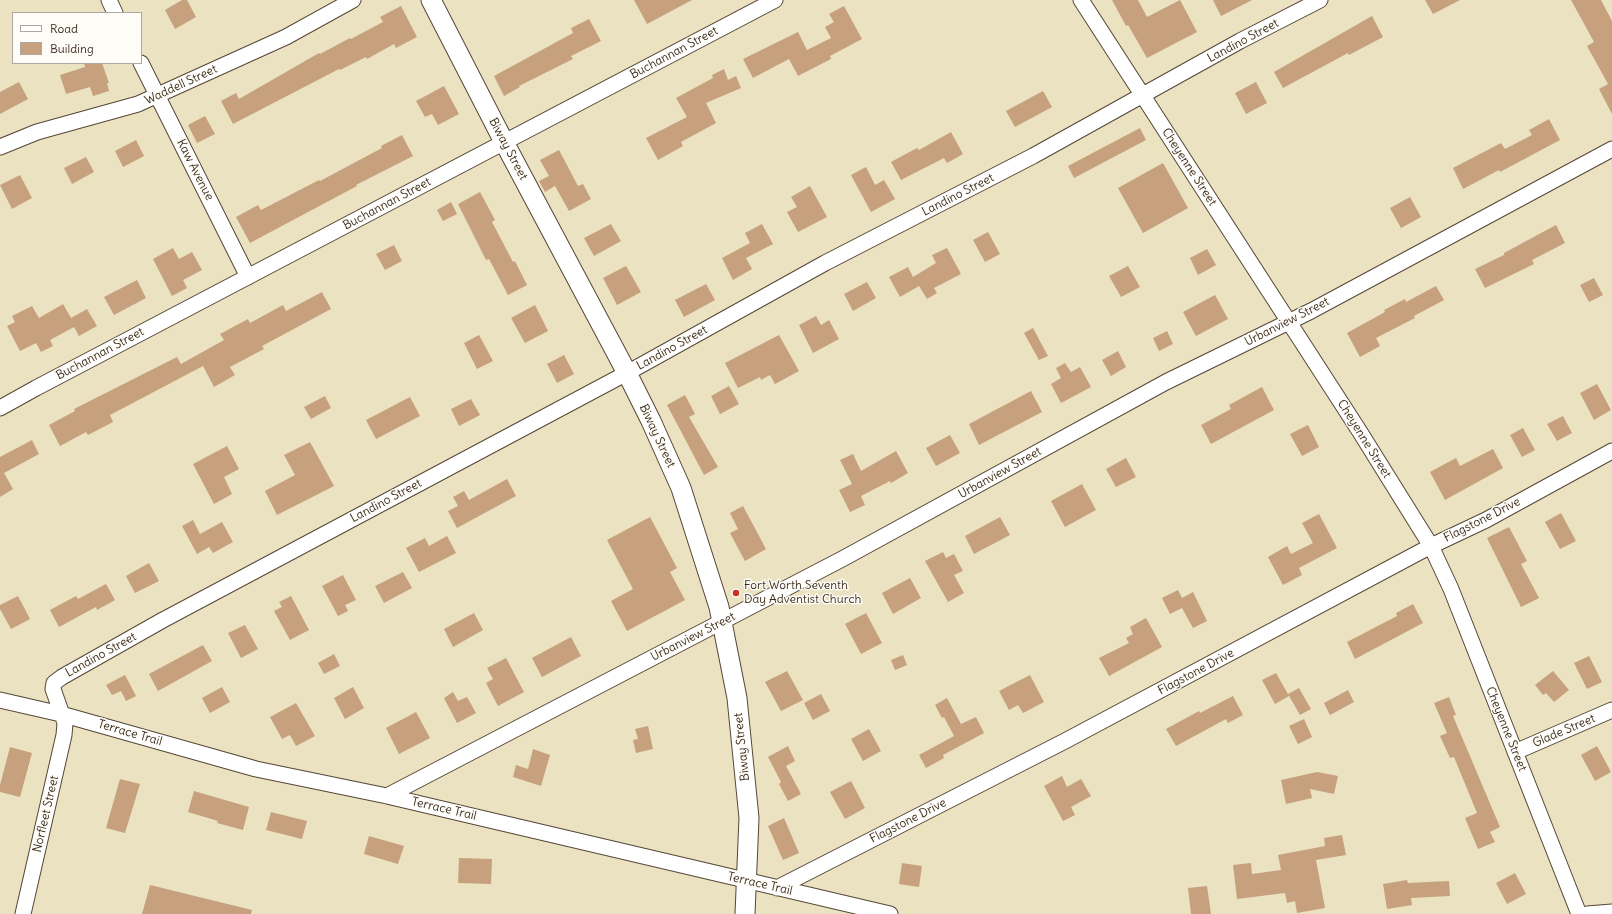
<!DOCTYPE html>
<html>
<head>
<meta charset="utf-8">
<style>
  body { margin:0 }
  #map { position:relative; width:1612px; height:914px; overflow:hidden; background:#eae2c0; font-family:Delius,sans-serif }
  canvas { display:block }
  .legend { position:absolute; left:12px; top:12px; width:130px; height:52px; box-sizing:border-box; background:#fdfcf7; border:1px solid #afa8a0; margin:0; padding:5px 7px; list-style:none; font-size:12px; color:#3b2a1e }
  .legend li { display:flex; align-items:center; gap:8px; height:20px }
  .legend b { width:20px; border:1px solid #afa8a0 }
</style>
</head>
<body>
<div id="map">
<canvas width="1612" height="914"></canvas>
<ul class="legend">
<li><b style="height:5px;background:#fff"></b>Road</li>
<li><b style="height:11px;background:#c7a17d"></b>Building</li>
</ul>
</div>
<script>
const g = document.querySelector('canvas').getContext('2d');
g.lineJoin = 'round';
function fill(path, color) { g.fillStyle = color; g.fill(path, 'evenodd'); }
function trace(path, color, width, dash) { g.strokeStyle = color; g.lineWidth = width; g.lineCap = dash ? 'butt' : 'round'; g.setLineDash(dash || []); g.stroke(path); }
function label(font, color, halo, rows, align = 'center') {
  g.font = font + ' Delius,sans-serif'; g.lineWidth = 3; g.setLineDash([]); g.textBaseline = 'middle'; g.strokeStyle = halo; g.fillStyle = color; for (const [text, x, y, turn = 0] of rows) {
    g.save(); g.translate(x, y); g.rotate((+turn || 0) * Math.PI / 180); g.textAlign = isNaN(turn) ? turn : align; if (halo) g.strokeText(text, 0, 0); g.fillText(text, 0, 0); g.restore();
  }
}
const building = new Path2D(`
  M 182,0 L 187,0 L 196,17 L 175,29 L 165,10 Z
  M 634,0 L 692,0 L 647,24 Z
  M 1112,0 L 1138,0 L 1147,17 L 1180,0 L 1197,32 L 1147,58 L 1128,25 L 1126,26 Z
  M 1213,0 L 1252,0 L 1221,16 Z
  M 1425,0 L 1460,0 L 1433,14 Z
  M 1571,0 L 1601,0 L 1612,21 L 1612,114 L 1599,89 L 1608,84 L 1587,46 L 1594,42 Z
  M 401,6 L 417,37 L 396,48 L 394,44 L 367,59 L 366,57 L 340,70 L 339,69 L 233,124 L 221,101 L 236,93 L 239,99 L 319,53 L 320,54 L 350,38 L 351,39 L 383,22 L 380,17 Z
  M 844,6 L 862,39 L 830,56 L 831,59 L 798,76 L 789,59 L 753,78 L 743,59 L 798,32 L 807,50 L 831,38 L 825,27 L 834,22 L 829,14 Z
  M 1372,16 L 1383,37 L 1349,55 L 1348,53 L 1283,88 L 1274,72 Z
  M 589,19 L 601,41 L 571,56 L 573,59 L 519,86 L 520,87 L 504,96 L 494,76 L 573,33 L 571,28 Z
  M 84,63 L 102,63 L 109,83 L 107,83 L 109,91 L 93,96 L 90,87 L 66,94 L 60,75 L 85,67 Z
  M 724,69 L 728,80 L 736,76 L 741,88 L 706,103 L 716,123 L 681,142 L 683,146 L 658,160 L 646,138 L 687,117 L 676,98 L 713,78 L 712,75 Z
  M 19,82 L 28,99 L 0,114 L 0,92 Z
  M 1256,82 L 1267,103 L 1246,114 L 1235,93 Z
  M 444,86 L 459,114 L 438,125 L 432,114 L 425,117 L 416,101 Z
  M 1043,91 L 1052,107 L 1015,127 L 1006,111 Z
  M 205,116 L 215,134 L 197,143 L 188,125 Z
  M 1549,119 L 1560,140 L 1500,172 L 1499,170 L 1463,189 L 1453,168 L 1501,143 L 1505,149 L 1532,135 L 1529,130 Z
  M 1140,128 L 1146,140 L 1074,178 L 1068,166 Z
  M 951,132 L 963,154 L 947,163 L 944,158 L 901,180 L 891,162 L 917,148 L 919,150 Z
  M 402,135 L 413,156 L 356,185 L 357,186 L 250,243 L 236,217 L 258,205 L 261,210 L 319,180 L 320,181 L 382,148 L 381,146 Z
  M 136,140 L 144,156 L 123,167 L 115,151 Z
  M 559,150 L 578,186 L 583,184 L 591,199 L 569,211 L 555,186 L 545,192 L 539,181 L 549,176 L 540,160 Z
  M 86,157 L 94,172 L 72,184 L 64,168 Z
  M 1163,163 L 1188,208 L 1143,233 L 1118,188 Z
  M 866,167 L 875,185 L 884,180 L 895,199 L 871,212 L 851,175 Z
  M 20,175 L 32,198 L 12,209 L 0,185 Z
  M 810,186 L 827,217 L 798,232 L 787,212 L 797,207 L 791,197 Z
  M 480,192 L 495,220 L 492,222 L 513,262 L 515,261 L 527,285 L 508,295 L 489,259 L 486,260 L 458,204 Z
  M 1410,197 L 1421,217 L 1401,228 L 1390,208 Z
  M 451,202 L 457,214 L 443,221 L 437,210 Z
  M 611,224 L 621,241 L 594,256 L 584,238 Z
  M 762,224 L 773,244 L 746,258 L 752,269 L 733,280 L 722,258 L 750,243 L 745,233 Z
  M 1556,225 L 1565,243 L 1532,260 L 1534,264 L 1485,288 L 1475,269 L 1504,255 L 1504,253 Z
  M 988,232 L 1000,254 L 985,262 L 973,240 Z
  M 394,245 L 402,261 L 385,270 L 376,254 Z
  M 173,248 L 179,259 L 192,252 L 202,270 L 183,280 L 187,288 L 172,296 L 153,259 Z
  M 947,248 L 961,274 L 934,288 L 937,293 L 927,299 L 919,286 L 900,297 L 889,277 L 908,267 L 913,277 L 936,263 L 932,255 Z
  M 1207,249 L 1216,265 L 1198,275 L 1190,258 Z
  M 626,266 L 641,292 L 617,305 L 603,278 Z
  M 1128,266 L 1140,287 L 1121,297 L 1109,276 Z
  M 1594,278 L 1603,295 L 1589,302 L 1580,285 Z
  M 137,280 L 146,298 L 114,315 L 104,297 Z
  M 867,282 L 876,298 L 853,311 L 844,294 Z
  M 706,284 L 715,300 L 684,317 L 675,300 Z
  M 1436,286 L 1444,300 L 1414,316 L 1415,318 L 1376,338 L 1380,346 L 1360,357 L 1347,333 L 1385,312 L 1384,310 L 1405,299 L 1406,302 Z
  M 322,292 L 331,309 L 262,346 L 264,349 L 230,367 L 235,375 L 214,387 L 203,366 L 110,415 L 113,422 L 88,435 L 86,432 L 60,446 L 49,425 L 75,411 L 74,409 L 177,357 L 181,364 L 224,340 L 220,334 L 248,319 L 250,323 L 283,305 L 286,311 Z
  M 1215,295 L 1228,319 L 1196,336 L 1183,312 Z
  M 63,304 L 71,318 L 87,309 L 97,326 L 79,336 L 74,327 L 50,340 L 53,346 L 41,352 L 36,343 L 20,351 L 7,326 L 15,322 L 12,316 L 32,306 L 39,318 Z
  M 535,305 L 548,331 L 525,343 L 511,318 Z
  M 816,316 L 821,325 L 829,320 L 839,339 L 813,353 L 799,325 Z
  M 1033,328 L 1048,356 L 1039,360 L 1024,333 Z
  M 1167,331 L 1173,344 L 1159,351 L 1153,338 Z
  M 479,335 L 493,361 L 477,369 L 464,343 Z
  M 779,335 L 799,371 L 775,384 L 770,375 L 761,380 L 760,377 L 738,388 L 725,363 Z
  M 1118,351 L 1126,367 L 1111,376 L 1102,360 Z
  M 564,355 L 574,374 L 557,383 L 547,364 Z
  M 1065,363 L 1071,372 L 1080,367 L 1091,387 L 1061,403 L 1051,384 L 1061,378 L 1056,368 Z
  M 1597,384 L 1611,410 L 1594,420 L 1580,393 Z
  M 729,386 L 739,404 L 720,414 L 711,396 Z
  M 1262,387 L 1274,410 L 1211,444 L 1201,425 L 1231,409 L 1229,405 Z
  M 1031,391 L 1042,412 L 979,445 L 969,424 Z
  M 685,395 L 695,414 L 689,417 L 718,467 L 704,475 L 667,405 Z
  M 325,396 L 331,408 L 311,419 L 304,407 Z
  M 410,397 L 420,416 L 376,439 L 366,420 Z
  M 471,399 L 480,415 L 459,426 L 451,409 Z
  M 1563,416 L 1572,433 L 1557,441 L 1547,424 Z
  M 1308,425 L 1319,447 L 1302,456 L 1290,434 Z
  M 1523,428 L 1535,450 L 1522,457 L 1510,435 Z
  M 950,435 L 960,453 L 936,466 L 926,448 Z
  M 32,440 L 39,454 L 4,473 L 13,489 L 0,497 L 0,457 Z
  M 310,442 L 334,486 L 277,515 L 265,491 L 295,475 L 284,455 Z
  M 227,446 L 239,469 L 224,477 L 232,494 L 214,504 L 193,464 Z
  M 1493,449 L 1503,468 L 1445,500 L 1430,472 L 1456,458 L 1460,466 Z
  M 896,451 L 908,473 L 891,483 L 890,481 L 861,496 L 865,505 L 850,512 L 839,490 L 852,484 L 840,460 L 853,454 L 861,471 Z
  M 1126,458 L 1136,477 L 1116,487 L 1106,469 Z
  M 507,479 L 516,496 L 457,528 L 448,511 L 458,506 L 453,497 L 464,491 L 469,500 Z
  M 1082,484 L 1096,510 L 1065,527 L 1051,501 Z
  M 743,506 L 766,549 L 745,561 L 730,533 L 738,529 L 730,513 Z
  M 1561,513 L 1576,541 L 1560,549 L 1545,522 Z
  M 1319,514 L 1337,548 L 1299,568 L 1302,575 L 1283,585 L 1268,557 L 1287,546 L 1291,554 L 1313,543 L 1302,523 Z
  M 650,517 L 677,568 L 670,572 L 685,600 L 627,631 L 611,601 L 633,589 L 607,540 Z
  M 1000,517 L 1010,535 L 974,554 L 965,536 Z
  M 193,520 L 200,534 L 222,522 L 233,542 L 213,553 L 209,547 L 197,554 L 182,526 Z
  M 1509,527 L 1527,561 L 1521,564 L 1539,598 L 1521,607 L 1487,538 Z
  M 447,536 L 456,553 L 419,572 L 406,548 L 425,538 L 429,546 Z
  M 943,552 L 946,558 L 954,554 L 963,571 L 954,575 L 964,593 L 948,602 L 925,561 Z
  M 149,563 L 159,581 L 135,593 L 126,576 Z
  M 403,572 L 412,588 L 384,603 L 375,586 Z
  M 343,575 L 356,600 L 345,605 L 348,611 L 338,616 L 322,586 Z
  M 910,578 L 921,598 L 893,614 L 882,593 Z
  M 106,584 L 115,600 L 97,610 L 96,607 L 59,627 L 50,610 L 76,596 L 78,599 Z
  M 1178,590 L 1182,598 L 1193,592 L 1207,621 L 1193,628 L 1182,608 L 1170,614 L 1162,598 Z
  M 18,596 L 30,619 L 11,629 L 0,609 L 0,605 Z
  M 291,596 L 309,630 L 290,640 L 274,611 L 282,607 L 279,602 Z
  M 1413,604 L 1423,623 L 1355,659 L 1347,642 L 1397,616 L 1396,613 Z
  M 474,613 L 483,630 L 453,647 L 444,629 Z
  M 866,613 L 882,643 L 861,654 L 845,624 Z
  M 1146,618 L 1162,647 L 1109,676 L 1099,658 L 1129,643 L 1126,638 L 1133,634 L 1130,627 Z
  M 245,625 L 258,649 L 241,658 L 228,633 Z
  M 571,637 L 581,656 L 542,677 L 532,658 Z
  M 203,645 L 212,661 L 158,691 L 149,674 Z
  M 334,654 L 340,666 L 324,674 L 318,663 Z
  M 903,655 L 907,665 L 895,670 L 891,660 Z
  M 1589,656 L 1602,682 L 1587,689 L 1574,663 Z
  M 506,658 L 524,692 L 498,706 L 486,683 L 493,679 L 487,668 Z
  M 787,671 L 803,700 L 781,711 L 765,682 Z
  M 1553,671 L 1569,690 L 1554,702 L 1546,693 L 1543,695 L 1535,685 Z
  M 1276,673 L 1289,696 L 1275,704 L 1262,680 Z
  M 125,675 L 136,696 L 126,701 L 121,691 L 112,695 L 106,685 Z
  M 1030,675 L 1044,702 L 1023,713 L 1018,705 L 1009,710 L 999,691 Z
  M 222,687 L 230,702 L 210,713 L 202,698 Z
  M 353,687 L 364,708 L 345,719 L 334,698 Z
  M 1299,688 L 1311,709 L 1300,715 L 1288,694 Z
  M 1348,690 L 1354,702 L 1330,715 L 1324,703 Z
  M 453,692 L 458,701 L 467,697 L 476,713 L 457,723 L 444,698 Z
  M 821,694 L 830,711 L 813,720 L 804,703 Z
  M 1233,696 L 1243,715 L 1228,723 L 1226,719 L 1176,746 L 1166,729 L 1199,711 L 1200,713 Z
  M 1449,697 L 1456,715 L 1453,716 L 1500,827 L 1490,832 L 1495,842 L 1478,849 L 1465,818 L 1477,813 L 1454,757 L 1450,758 L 1440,736 L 1447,733 L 1434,703 Z
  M 947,698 L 961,724 L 976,717 L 984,733 L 943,755 L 944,758 L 926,768 L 919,755 L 954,736 L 944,717 L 942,718 L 935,705 Z
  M 296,703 L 315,736 L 296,746 L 290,735 L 282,739 L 270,717 Z
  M 416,712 L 430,738 L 399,754 L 386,728 Z
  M 1304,719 L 1312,737 L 1298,744 L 1289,726 Z
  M 648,726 L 653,749 L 636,753 L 633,740 L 638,739 L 635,729 Z
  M 869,729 L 881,751 L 863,761 L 851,739 Z
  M 788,746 L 795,761 L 786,766 L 801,794 L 788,801 L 779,784 L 781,782 L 768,757 Z
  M 1597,746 L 1611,772 L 1595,781 L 1581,755 Z
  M 10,747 L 32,753 L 20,797 L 0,792 L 0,785 Z
  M 533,749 L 550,755 L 541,786 L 513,777 L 516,765 L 528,769 Z
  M 1317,772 L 1338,776 L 1334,794 L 1310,789 L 1312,798 L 1286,804 L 1281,780 Z
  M 1062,776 L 1067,787 L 1081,779 L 1091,796 L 1071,807 L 1075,815 L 1063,821 L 1044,786 Z
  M 120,779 L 140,784 L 125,833 L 106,828 Z
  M 851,781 L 865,808 L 845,819 L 830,792 Z
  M 194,791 L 249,807 L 243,830 L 217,823 L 218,821 L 188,812 Z
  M 271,812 L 307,821 L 302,839 L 266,830 Z
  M 784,818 L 799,853 L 783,860 L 768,826 Z
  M 1342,835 L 1346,855 L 1316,860 L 1325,908 L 1297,913 L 1295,901 L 1287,903 L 1285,893 L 1237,899 L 1233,865 L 1251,863 L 1252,874 L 1281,870 L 1278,855 L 1325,846 L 1324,838 Z
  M 369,836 L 404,846 L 398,864 L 364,854 Z
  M 459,858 L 492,859 L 491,884 L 458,883 Z
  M 902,863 L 922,866 L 919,887 L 899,884 Z
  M 1515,873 L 1526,894 L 1507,904 L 1496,883 Z
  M 1407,880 L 1408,883 L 1449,881 L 1450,896 L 1411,898 L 1412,905 L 1387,909 L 1383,884 Z
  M 150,885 L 252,910 L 251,914 L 142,914 Z
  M 1207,886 L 1211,914 L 1191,914 L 1188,888 Z`);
const minor = new Path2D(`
  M 109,0 L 115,13
  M 1081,0 L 1360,432 L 1431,546 L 1451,589 L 1579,914
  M 141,63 L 248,277
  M 0,147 L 37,132 L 138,104 L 286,37 L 353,0
  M 0,408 L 36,388 L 775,0
  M 0,700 L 61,714 L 256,769 L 387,796 L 890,914
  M 1515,752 L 1612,710
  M 387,796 L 844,558 L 1166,382 L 1311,311 L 1612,149
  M 777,888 L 1065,741 L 1431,546 L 1486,520 L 1612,451
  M 23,914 L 64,735 L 65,723 L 53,689 L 54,683 L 62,677 L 163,620 L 627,373 L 825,263 L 1033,156 L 1240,41 L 1320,0
  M 1587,914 L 1612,912`);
const tertiary = new Path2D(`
  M 431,0 L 504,142 L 627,373 L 651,421 L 681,488 L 719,607 L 737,698 L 749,818 L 745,914`);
const markers = [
  [736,593,4,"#c8321e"]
];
const streetNames = [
  ["Landino Street",1243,41,-28],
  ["Buchannan Street",674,53,-28],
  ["Waddell Street",181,85,-25],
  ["Biway Street",508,149,62],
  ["Cheyenne Street",1189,167,57],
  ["Kaw Avenue",195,170,63],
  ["Landino Street",958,195,-27],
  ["Buchannan Street",387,204,-28],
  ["Urbanview Street",1287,322,-27],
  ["Landino Street",672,348,-29],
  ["Buchannan Street",100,354,-28],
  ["Biway Street",657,436,65],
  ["Cheyenne Street",1364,439,58],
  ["Urbanview Street",1000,473,-29],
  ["Landino Street",386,501,-28],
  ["Flagstone Drive",1482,520,-27],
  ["Urbanview Street",693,637,-27],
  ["Landino Street",101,655,-29],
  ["Flagstone Drive",1196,672,-28],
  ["Cheyenne Street",1506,729,68],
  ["Glade Street",1564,731,-23],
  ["Terrace Trail",130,733,16],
  ["Biway Street",742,747,-96],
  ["Terrace Trail",444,809,13],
  ["Norfleet Street",46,814,-77],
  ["Flagstone Drive",908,821,-27],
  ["Terrace Trail",760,884,13]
];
const poiNames = [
  ["Fort Worth Seventh",744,586],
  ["Day Adventist Church",744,600]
];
fill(building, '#c7a17d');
trace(minor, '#554636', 17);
trace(tertiary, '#554636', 21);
trace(minor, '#fff', 15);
trace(tertiary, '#fff', 19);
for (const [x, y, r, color] of markers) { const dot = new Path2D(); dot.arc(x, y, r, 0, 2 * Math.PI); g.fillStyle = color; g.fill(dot); trace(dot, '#fdfcf7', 1.5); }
label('12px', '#3b2a1e', '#fdfcf7', streetNames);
label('12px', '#3b2a1e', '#fdfcf7', poiNames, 'left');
</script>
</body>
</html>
